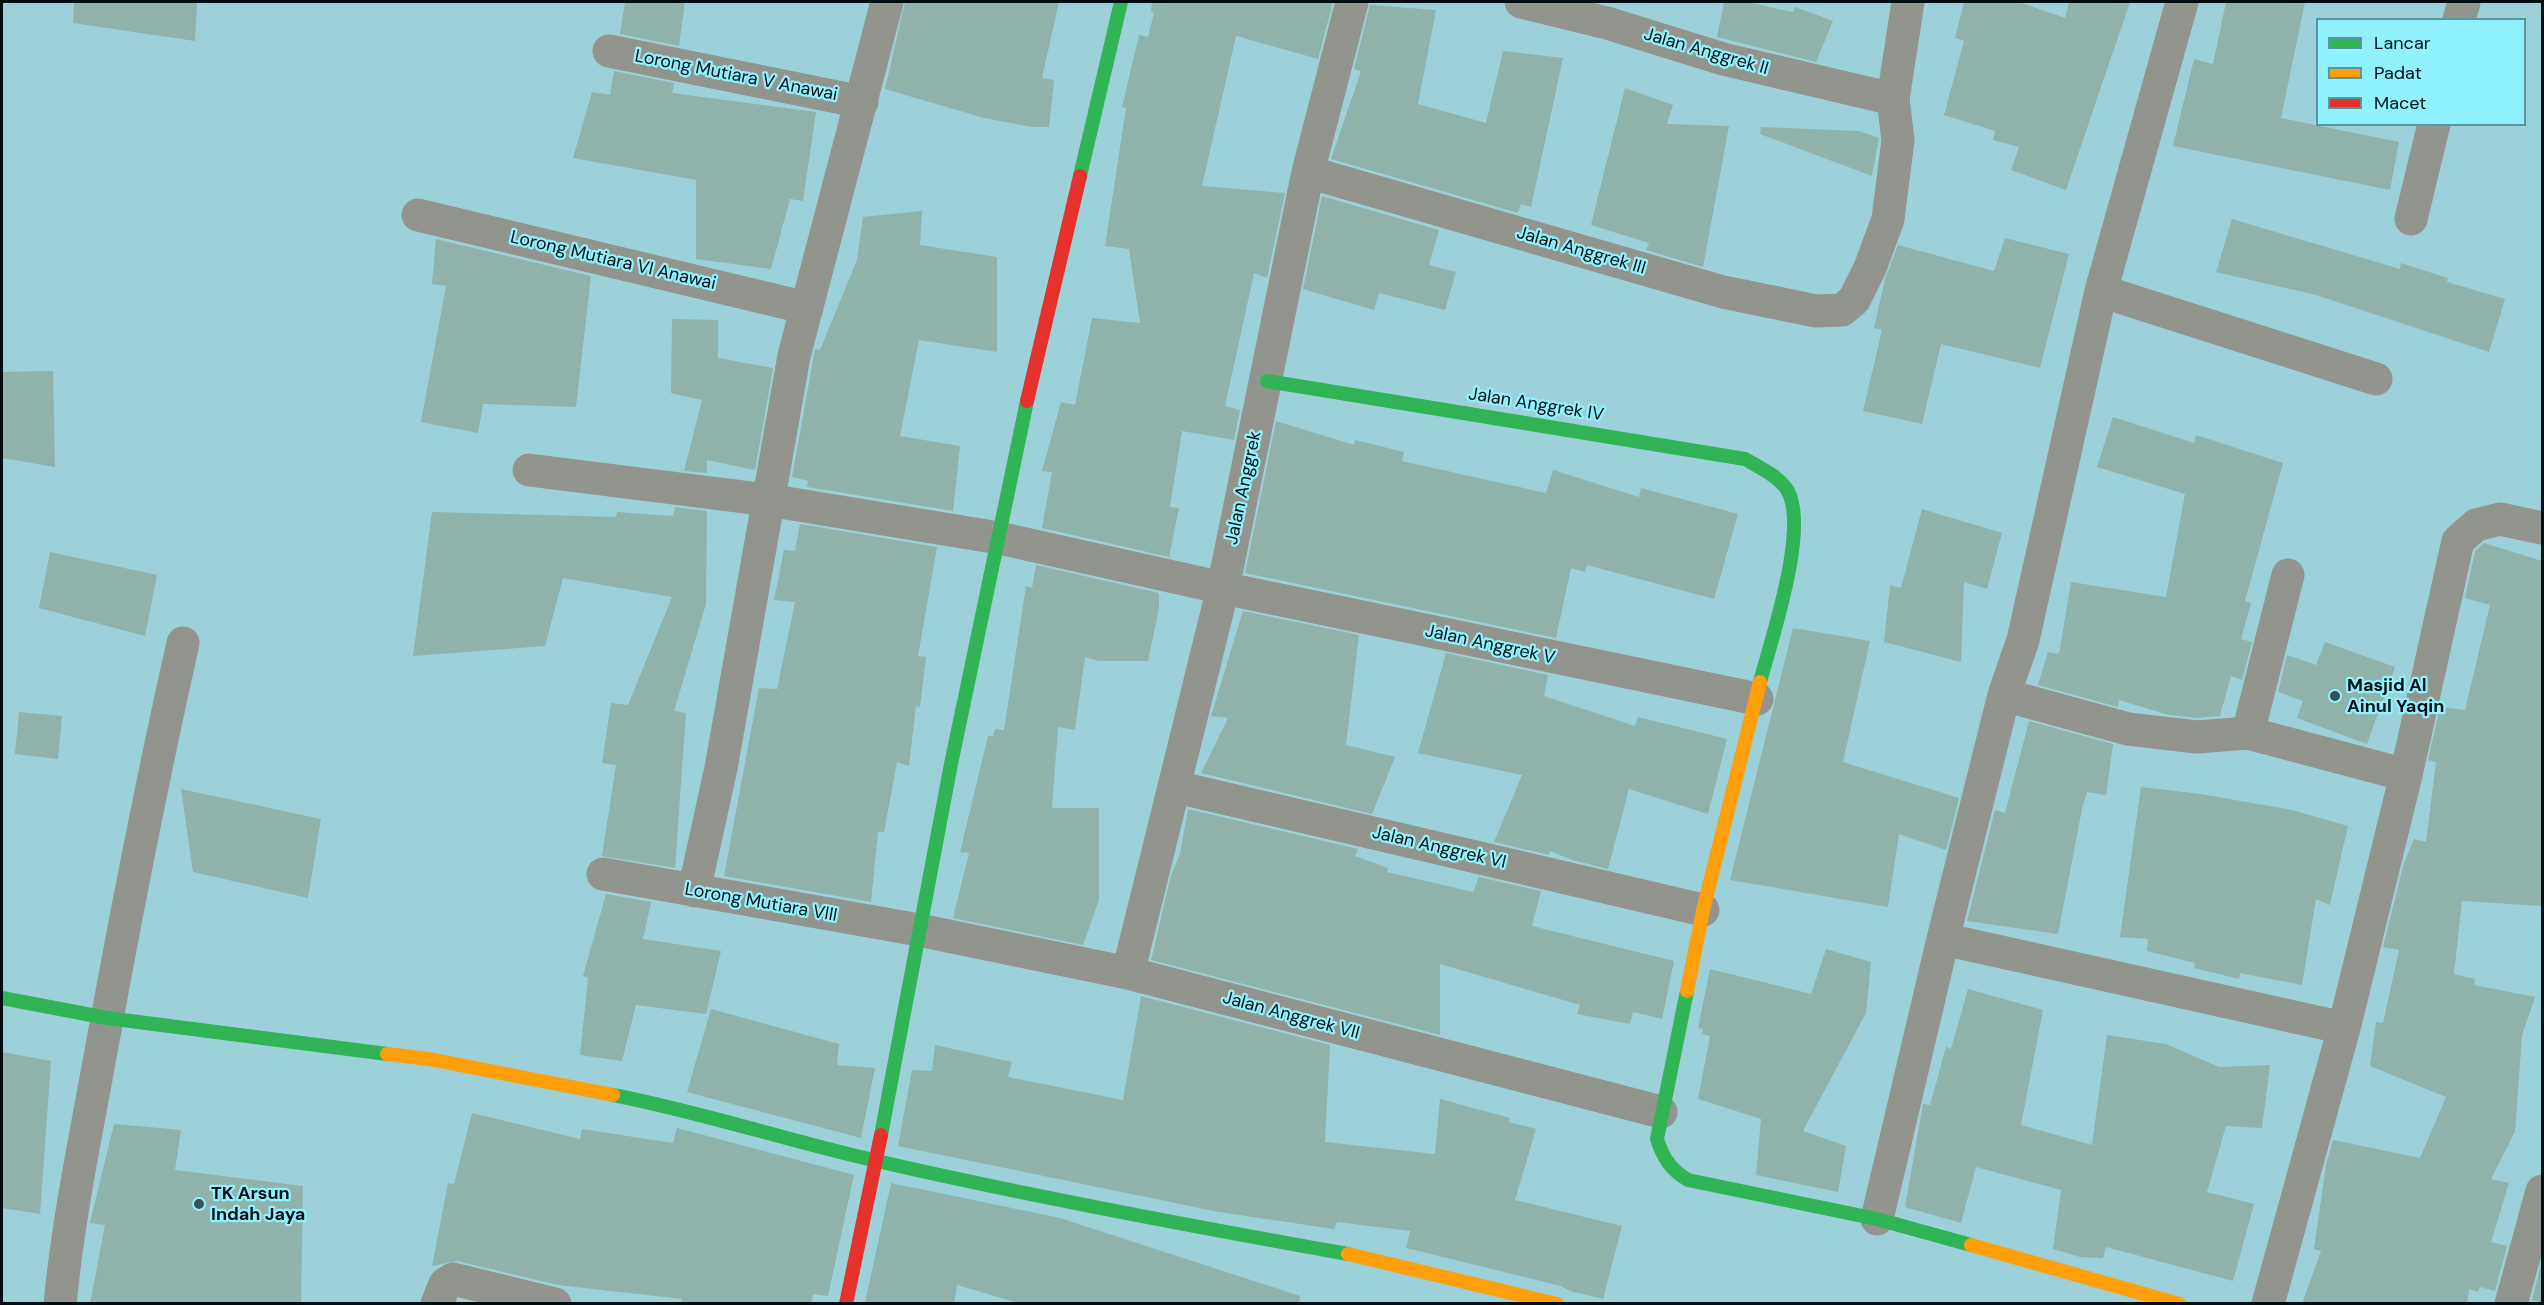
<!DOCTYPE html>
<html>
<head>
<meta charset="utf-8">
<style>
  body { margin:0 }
  #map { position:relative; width:2544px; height:1305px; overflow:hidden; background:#9cd1d9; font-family:"DM Sans",sans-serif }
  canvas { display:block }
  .frame { position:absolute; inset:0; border:3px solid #000e11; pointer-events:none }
  .legend { position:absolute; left:2316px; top:18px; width:210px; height:108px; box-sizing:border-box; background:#90f2ff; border:2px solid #5697a0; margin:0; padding:8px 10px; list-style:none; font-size:18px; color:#000e11 }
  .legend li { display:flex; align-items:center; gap:12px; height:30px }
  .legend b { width:30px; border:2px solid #5697a0 }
</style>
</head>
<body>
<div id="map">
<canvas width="2544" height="1305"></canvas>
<div class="frame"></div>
<ul class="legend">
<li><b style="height:8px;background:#30b455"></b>Lancar</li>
<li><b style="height:8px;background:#ff9f0a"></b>Padat</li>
<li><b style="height:8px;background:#e5322d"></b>Macet</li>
</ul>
</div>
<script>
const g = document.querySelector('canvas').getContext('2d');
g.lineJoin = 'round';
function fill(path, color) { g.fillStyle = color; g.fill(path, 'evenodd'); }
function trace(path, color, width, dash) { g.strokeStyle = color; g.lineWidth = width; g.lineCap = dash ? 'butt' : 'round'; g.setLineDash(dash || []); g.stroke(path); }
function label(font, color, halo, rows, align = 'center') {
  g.font = font + ' "DM Sans",sans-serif'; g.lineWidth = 4.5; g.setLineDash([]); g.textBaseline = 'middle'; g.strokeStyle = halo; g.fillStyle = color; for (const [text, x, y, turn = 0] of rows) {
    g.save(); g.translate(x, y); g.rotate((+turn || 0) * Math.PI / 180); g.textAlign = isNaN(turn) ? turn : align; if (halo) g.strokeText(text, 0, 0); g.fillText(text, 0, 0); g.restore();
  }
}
const building = new Path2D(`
  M 74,2 L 197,2 L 195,41 L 73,23 Z
  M 625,2 L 685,2 L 679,46 L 620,34 Z
  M 905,2 L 1059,2 L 1042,78 L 1054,80 L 1049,127 L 1032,127 L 984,118 L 885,89 Z
  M 1152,2 L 1333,2 L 1318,59 L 1236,36 L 1202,186 L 1285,193 L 1267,278 L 1254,273 L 1225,406 L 1240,410 L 1234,440 L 1182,431 L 1170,507 L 1179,508 L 1169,557 L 1042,528 L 1052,472 L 1042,471 L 1061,402 L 1075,405 L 1092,318 L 1140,323 L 1129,249 L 1105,246 L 1126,108 L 1122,107 L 1139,35 L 1148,37 L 1154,13 L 1151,12 Z
  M 1724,2 L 1746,2 L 1793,12 L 1795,7 L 1833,21 L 1816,62 L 1717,37 Z
  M 1964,2 L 2019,2 L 2065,18 L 2069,2 L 2130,2 L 2066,190 L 2011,170 L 2019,147 L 1993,140 L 1995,131 L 1944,115 L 1964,41 L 1955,38 Z
  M 2226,2 L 2305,2 L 2281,118 L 2399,142 L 2390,190 L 2173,146 L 2194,59 L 2213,64 Z
  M 1370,5 L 1436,10 L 1418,104 L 1486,123 L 1503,51 L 1563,58 L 1531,207 L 1521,204 L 1518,213 L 1331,159 L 1361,71 L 1354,69 Z
  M 614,71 L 674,83 L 672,93 L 816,112 L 803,201 L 790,199 L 771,269 L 696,259 L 696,180 L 573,158 L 592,92 L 610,95 Z
  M 1625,88 L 1673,105 L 1667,124 L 1729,126 L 1703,267 L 1646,250 L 1649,243 L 1591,225 Z
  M 1761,127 L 1859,131 L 1879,138 L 1872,176 L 1760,134 Z
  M 1322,196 L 1439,230 L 1429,265 L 1456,272 L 1445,310 L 1379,293 L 1374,310 L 1303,289 Z
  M 922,211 L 920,245 L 997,257 L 997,352 L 919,340 L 900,436 L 960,446 L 953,511 L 807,487 L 808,481 L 792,477 L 815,349 L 820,350 L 857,260 L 863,217 Z
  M 2232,219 L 2400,269 L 2401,263 L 2448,278 L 2447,282 L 2505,299 L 2489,352 L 2316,295 L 2216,272 Z
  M 2005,238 L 2069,254 L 2040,368 L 1941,344 L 1922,424 L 1863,411 L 1882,330 L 1874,328 L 1885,279 L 1898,245 L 1994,271 Z
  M 436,239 L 591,276 L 576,407 L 483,404 L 478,433 L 421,422 L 446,286 L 432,284 Z
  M 672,319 L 718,320 L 718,358 L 773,368 L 755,470 L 707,460 L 707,473 L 684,471 L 702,400 L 671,393 Z
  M 53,371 L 55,467 L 2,458 L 2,372 Z
  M 2113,417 L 2194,443 L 2196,435 L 2283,463 L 2245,601 L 2251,603 L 2241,639 L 2252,642 L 2242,680 L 2231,676 L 2220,716 L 2197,718 L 2169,715 L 2119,700 L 2118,707 L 2038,685 L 2048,652 L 2059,654 L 2071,582 L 2166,597 L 2185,494 L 2097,467 Z
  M 1276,421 L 1354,445 L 1355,440 L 1404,452 L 1402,461 L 1546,493 L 1553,470 L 1639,497 L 1641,488 L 1738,514 L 1714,599 L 1587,565 L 1585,572 L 1571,568 L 1556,638 L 1245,573 Z
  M 675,507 L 707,511 L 706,604 L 674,711 L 686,713 L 675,868 L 602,856 L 616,765 L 602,763 L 611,703 L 628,705 L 672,597 L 563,578 L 545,646 L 413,656 L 432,512 L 616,517 L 617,512 L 673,516 Z
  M 1922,509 L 2002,533 L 1987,589 L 1964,582 L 1961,662 L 1884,642 L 1890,585 L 1901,588 Z
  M 800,524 L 937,547 L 918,656 L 926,657 L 920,707 L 916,706 L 909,766 L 897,762 L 884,832 L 878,832 L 871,902 L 724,876 L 759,688 L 777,689 L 795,602 L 774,600 L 784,550 L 795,551 Z
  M 2484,543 L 2542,561 L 2542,906 L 2462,901 L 2454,974 L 2475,979 L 2474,985 L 2535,997 L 2522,1035 L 2515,1132 L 2491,1179 L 2509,1183 L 2491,1242 L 2507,1246 L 2495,1291 L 2480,1287 L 2478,1292 L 2469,1289 L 2467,1304 L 2302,1304 L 2321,1251 L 2314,1249 L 2326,1165 L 2333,1140 L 2420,1158 L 2446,1097 L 2370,1066 L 2376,1022 L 2383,1023 L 2399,950 L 2383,947 L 2404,863 L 2414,839 L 2426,842 L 2436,762 L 2428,760 L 2440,707 L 2465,710 L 2490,605 L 2465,598 L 2475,551 Z
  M 50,552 L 157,575 L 145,636 L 39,608 Z
  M 1036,565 L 1159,593 L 1159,608 L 1148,661 L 1098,661 L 1085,657 L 1075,730 L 1058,727 L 1052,808 L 1099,808 L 1099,900 L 1083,945 L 953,918 L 969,853 L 960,852 L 988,736 L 993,736 L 995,729 L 1004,730 L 1026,586 L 1032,588 Z
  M 1243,611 L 1359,635 L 1346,745 L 1395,757 L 1372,814 L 1201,773 L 1228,718 L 1211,716 Z
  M 1793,628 L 1870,641 L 1843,762 L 1959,798 L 1946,850 L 1899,834 L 1888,907 L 1730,880 Z
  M 2325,642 L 2395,667 L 2367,744 L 2297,718 L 2303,701 L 2278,692 L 2287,655 L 2316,665 Z
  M 1446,653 L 1548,675 L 1544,696 L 1635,726 L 1638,717 L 1727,739 L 1708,814 L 1629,789 L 1608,869 L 1572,860 L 1550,851 L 1549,855 L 1494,842 L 1522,775 L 1418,753 Z
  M 19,712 L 62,716 L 58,759 L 15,754 Z
  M 2029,721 L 2113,744 L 2106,795 L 2087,792 L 2082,809 L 2058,934 L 1967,921 L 1995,810 L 2005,813 Z
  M 2141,787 L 2201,794 L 2292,810 L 2348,826 L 2330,905 L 2316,899 L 2302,985 L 2240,973 L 2239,979 L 2194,968 L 2195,963 L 2147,951 L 2148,939 L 2120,937 Z
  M 181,789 L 321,819 L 308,898 L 193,872 Z
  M 1188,809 L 1358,849 L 1355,856 L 1388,868 L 1387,872 L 1473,892 L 1479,877 L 1541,891 L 1532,926 L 1674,961 L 1662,1019 L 1633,1012 L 1630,1024 L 1577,1014 L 1580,1005 L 1440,964 L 1440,1035 L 1151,960 L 1171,875 L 1180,854 Z
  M 606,894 L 651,902 L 643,939 L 721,951 L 706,1014 L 636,1005 L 622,1061 L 580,1055 L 588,978 L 583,976 Z
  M 1826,949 L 1871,962 L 1866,1013 L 1803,1131 L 1846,1146 L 1838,1192 L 1756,1175 L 1761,1119 L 1698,1099 L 1710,1036 L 1702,1034 L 1703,1029 L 1698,1028 L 1710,969 L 1811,994 Z
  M 1968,989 L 2043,1010 L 2021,1125 L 2092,1145 L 2107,1035 L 2166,1044 L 2219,1067 L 2270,1065 L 2262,1128 L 2226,1126 L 2207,1192 L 2254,1204 L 2233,1281 L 2106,1247 L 2103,1258 L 2080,1257 L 2053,1249 L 2061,1190 L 1976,1167 L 1961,1223 L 1905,1207 L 1923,1104 L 1930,1105 L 1946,1047 L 1951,1049 Z
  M 1141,996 L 1330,1045 L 1325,1142 L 1435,1154 L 1440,1099 L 1510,1118 L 1509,1122 L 1536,1129 L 1515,1200 L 1622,1226 L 1603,1299 L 1570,1291 L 1561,1286 L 1406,1248 L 1410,1231 L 1337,1222 L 1334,1229 L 1219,1212 L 898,1146 L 912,1070 L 932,1071 L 935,1045 L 1012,1062 L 1008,1077 L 1123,1100 Z
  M 711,1009 L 839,1044 L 837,1065 L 875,1068 L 861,1138 L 687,1092 Z
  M 2,1052 L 51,1061 L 40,1214 L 2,1208 Z
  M 472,1113 L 580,1139 L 582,1129 L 673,1143 L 677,1128 L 854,1175 L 828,1296 L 813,1294 L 811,1304 L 681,1304 L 682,1299 L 558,1285 L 457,1261 L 432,1266 L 448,1183 L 454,1184 Z
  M 114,1124 L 181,1130 L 175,1170 L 303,1186 L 301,1304 L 90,1304 L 105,1225 L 90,1223 Z
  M 891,1183 L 1060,1218 L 1300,1296 L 1299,1304 L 1022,1304 L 957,1285 L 954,1304 L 865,1303 Z
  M 2542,1260 L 2542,1303 L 2532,1300 Z`);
const street = new Path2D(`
  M 1521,2 L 1607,23 L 1723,59 L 1893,99
  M 2459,20 L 2464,2
  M 609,51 L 862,102
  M 1308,172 L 1723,292 L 1816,311 L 1842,310 L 1854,300 L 1870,268 L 1888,219 L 1898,140 L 1893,99 L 1908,2
  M 418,215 L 807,308
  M 2411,219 L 2434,124
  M 2101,291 L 2376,379
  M 529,470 L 768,500 L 999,538 L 1223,588 L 1757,699
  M 2004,695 L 2128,729 L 2197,737 L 2248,733 L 2406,775
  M 2248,733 L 2288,575
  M 1176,787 L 1703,910
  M 603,874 L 919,930 L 1128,973 L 1661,1112
  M 694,891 L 721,768 L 794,356 L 887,2
  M 1943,939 L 2344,1028
  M 1128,973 L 1223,588 L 1308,172 L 1352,2
  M 1877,1219 L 1943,939 L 2004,695 L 2023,640 L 2101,291 L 2182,2
  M 60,1304 C 68,1221 85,1139 100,1057 C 125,919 152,781 183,643
  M 437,1304 L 445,1284 L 453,1279 L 555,1304
  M 2268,1304 L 2344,1028 L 2406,775 L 2458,541 L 2476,525 L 2500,519 L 2542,528
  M 2511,1304 L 2542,1191`);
const fast = new Path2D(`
  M 1080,176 L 1121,2
  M 1267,381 L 1745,459 C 1759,467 1776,475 1786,488 C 1811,524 1771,640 1760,682
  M 1687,991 L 1657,1139 C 1663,1158 1671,1170 1688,1180 L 1877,1219 L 1971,1245
  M 2,998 L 107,1018 L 387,1054
  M 613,1095 C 702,1112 788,1141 877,1161 C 1033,1197 1190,1226 1348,1254
  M 881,1135 L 951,764 L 1027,401`);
const slow = new Path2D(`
  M 1687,991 L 1703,910 L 1760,682
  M 387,1054 L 429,1059 L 613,1095
  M 1971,1245 L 2179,1304
  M 1348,1254 L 1557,1304`);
const jam = new Path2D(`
  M 1027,401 L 1080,176
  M 846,1304 L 881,1135`);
const markers = [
  [2335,696,6,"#375257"],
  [199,1204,6,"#375257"]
];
const streetNames = [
  ["Jalan Anggrek II",1706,52,16],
  ["Lorong Mutiara V Anawai",736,76,11],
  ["Jalan Anggrek III",1581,251,16],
  ["Lorong Mutiara VI Anawai",613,261,13],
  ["Jalan Anggrek IV",1536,405,9],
  ["Jalan Anggrek",1244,488,-78],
  ["Jalan Anggrek V",1490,645,12],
  ["Jalan Anggrek VI",1439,848,13],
  ["Lorong Mutiara VIII",761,903,10],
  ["Jalan Anggrek VII",1291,1016,15]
];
const poiNames = [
  ["Masjid Al",2347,686],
  ["Ainul Yaqin",2347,707],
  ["TK Arsun",211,1194],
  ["Indah Jaya",211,1215]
];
fill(building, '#8fb2ab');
trace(street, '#91958d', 33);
trace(fast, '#30b455', 14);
trace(slow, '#ff9f0a', 14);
trace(jam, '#e5322d', 14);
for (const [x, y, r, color] of markers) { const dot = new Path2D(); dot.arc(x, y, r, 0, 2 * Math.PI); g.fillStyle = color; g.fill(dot); trace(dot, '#90f2ff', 2); }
label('18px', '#000e11', '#90f2ff', streetNames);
label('bold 18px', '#000e11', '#90f2ff', poiNames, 'left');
</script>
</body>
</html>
